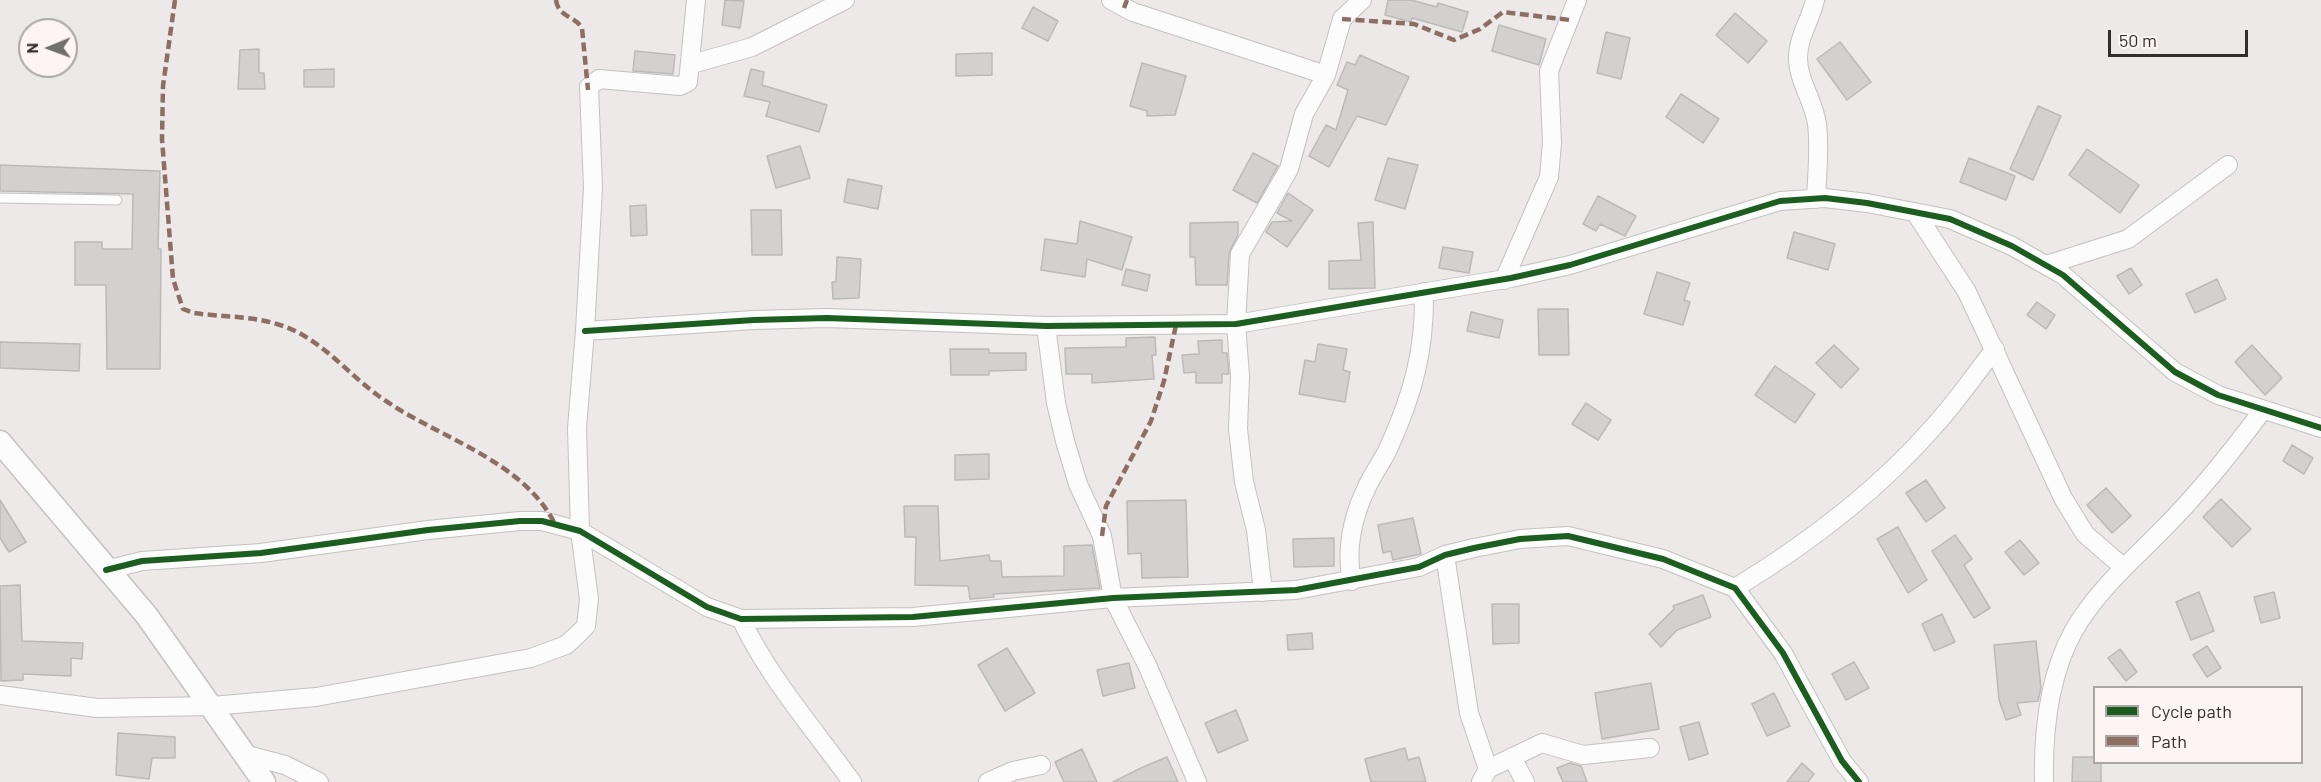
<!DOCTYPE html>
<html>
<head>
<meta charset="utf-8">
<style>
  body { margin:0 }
  #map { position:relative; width:2321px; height:782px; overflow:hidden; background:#ece9e8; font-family:Barlow,sans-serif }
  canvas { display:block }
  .legend { position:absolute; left:2093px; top:686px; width:210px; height:78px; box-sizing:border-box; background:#fcf5f3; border:2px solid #aba6a4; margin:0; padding:8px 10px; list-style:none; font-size:18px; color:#312f2e }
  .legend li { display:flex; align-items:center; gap:12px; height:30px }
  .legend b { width:30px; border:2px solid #aba6a4 }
  .north { position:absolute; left:18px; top:18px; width:60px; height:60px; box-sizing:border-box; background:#fcf5f3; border:2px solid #aba6a4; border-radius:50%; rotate:269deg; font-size:16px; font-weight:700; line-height:24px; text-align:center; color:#312f2e }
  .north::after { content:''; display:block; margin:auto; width:21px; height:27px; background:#72706f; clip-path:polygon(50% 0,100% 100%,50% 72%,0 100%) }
  .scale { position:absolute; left:2108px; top:30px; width:140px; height:27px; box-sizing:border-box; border:3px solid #312f2e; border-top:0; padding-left:8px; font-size:18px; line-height:21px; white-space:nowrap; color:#312f2e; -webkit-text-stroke:4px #fcf5f3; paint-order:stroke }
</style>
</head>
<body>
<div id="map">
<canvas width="2321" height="782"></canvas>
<ul class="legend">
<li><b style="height:8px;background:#1b5e20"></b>Cycle path</li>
<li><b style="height:8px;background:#8d6e63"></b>Path</li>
</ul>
<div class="north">N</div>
<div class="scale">50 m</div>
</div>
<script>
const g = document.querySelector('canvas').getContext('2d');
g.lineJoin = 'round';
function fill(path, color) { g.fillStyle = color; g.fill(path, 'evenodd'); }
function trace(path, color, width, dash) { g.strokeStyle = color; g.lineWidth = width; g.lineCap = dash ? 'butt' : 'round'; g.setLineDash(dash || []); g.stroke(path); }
const building = new Path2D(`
  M 725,0 L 744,1 L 740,28 L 722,25 Z
  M 1388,0 L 1411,0 L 1437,7 L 1438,3 L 1468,12 L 1462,32 L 1412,18 L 1411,22 L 1385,15 Z
  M 1033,7 L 1058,21 L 1048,41 L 1022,28 Z
  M 1735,13 L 1767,41 L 1748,63 L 1716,35 Z
  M 1499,25 L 1546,39 L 1539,65 L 1492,51 Z
  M 1606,32 L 1630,38 L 1621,79 L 1597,73 Z
  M 1840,42 L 1871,82 L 1847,100 L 1817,59 Z
  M 259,49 L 259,73 L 264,73 L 265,89 L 238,89 L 240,50 Z
  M 635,51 L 675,55 L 673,74 L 633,71 Z
  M 992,53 L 992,75 L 956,76 L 956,54 Z
  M 1360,55 L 1409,77 L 1386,125 L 1357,116 L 1329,167 L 1309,156 L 1326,125 L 1336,130 L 1348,90 L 1337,85 L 1347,62 L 1355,65 Z
  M 1142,63 L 1186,76 L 1175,115 L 1147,116 L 1147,111 L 1130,106 Z
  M 334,69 L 334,87 L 304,87 L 304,70 Z
  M 751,69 L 764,72 L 762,85 L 827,105 L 819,132 L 766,116 L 770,102 L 744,96 Z
  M 1681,94 L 1719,119 L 1703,143 L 1666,117 Z
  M 2038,106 L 2061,116 L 2033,180 L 2010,169 Z
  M 800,146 L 810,178 L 776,188 L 767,156 Z
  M 2087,149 L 2139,185 L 2120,213 L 2069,175 Z
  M 1253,153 L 1278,166 L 1257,203 L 1233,190 Z
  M 1388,158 L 1418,165 L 1405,209 L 1375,200 Z
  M 1969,158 L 2015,176 L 2006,200 L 1960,182 Z
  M 0,165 L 160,171 L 158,249 L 161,249 L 160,369 L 107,369 L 106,285 L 75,285 L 75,242 L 102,242 L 102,249 L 132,249 L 133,194 L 0,191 Z
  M 848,179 L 882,186 L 878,209 L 844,202 Z
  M 1288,193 L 1313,210 L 1287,247 L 1266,232 L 1272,222 L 1292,221 L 1277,213 Z
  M 1598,196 L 1636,216 L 1625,236 L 1600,224 L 1596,231 L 1583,224 Z
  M 646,205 L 647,235 L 631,236 L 630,206 Z
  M 751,210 L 781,210 L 782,255 L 752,255 Z
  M 1080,221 L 1132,237 L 1122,270 L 1087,259 L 1085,277 L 1041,270 L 1045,239 L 1077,244 Z
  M 1238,222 L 1238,235 L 1229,253 L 1227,285 L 1196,285 L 1195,257 L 1190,257 L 1190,223 Z
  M 1373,222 L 1375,288 L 1329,289 L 1329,261 L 1361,260 L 1358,223 Z
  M 1794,232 L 1835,244 L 1828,270 L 1787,258 Z
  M 1443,247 L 1473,252 L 1469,273 L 1439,268 Z
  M 837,257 L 861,259 L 859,298 L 833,299 L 832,282 L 836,282 Z
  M 2131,268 L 2142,285 L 2129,294 L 2117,276 Z
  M 1126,269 L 1150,275 L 1147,291 L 1122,285 Z
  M 1657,272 L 1690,283 L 1684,300 L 1690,302 L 1683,325 L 1644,314 Z
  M 2217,279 L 2226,299 L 2195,313 L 2186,294 Z
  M 2037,302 L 2055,315 L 2046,329 L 2027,315 Z
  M 1538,309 L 1568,309 L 1569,355 L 1539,355 Z
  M 1471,312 L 1503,320 L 1499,338 L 1467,331 Z
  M 1155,337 L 1156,355 L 1152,355 L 1154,379 L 1092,383 L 1092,374 L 1066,374 L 1065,348 L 1126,347 L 1126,338 Z
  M 1222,340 L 1222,353 L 1227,353 L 1229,374 L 1222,374 L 1222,383 L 1196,383 L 1196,372 L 1184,373 L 1182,355 L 1199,354 L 1198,341 Z
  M 0,342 L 80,344 L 79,371 L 0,368 Z
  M 1318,344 L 1347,349 L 1343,370 L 1350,372 L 1345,402 L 1299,394 L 1305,360 L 1315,362 Z
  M 1834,345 L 1859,369 L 1841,388 L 1816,363 Z
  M 2252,345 L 2282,378 L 2265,395 L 2235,362 Z
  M 950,349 L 989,349 L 989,353 L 1026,353 L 1026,370 L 989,371 L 989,375 L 951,375 Z
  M 1775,366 L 1815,394 L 1795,423 L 1755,395 Z
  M 1586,403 L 1611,420 L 1598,440 L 1572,424 Z
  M 2292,445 L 2313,458 L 2304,474 L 2283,461 Z
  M 989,454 L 989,479 L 955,480 L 955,455 Z
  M 1926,480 L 1945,508 L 1926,522 L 1906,493 Z
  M 2106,488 L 2131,516 L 2112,533 L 2087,505 Z
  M 2221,499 L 2251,529 L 2232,547 L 2203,517 Z
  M 0,500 L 26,542 L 9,552 L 0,538 Z
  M 1186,500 L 1188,577 L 1142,578 L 1141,553 L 1128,554 L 1127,501 Z
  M 904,506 L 938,506 L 940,561 L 989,555 L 990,561 L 1001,561 L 1002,577 L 1064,576 L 1064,546 L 1092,545 L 1100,588 L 993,594 L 994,597 L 970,599 L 968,586 L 915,585 L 916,537 L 905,537 Z
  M 1413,518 L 1421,554 L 1393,560 L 1391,551 L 1383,553 L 1378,525 Z
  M 1898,527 L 1927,580 L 1908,593 L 1877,539 Z
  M 1955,535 L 1972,559 L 1964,565 L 1990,608 L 1974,618 L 1932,551 Z
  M 1334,538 L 1334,566 L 1294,567 L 1293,539 Z
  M 2020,540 L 2039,563 L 2024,575 L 2005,552 Z
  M 20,585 L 22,641 L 83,643 L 82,659 L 71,658 L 71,676 L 23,674 L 23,680 L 1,681 L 0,586 Z
  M 2199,592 L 2214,631 L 2191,640 L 2176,602 Z
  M 2274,592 L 2280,618 L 2261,623 L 2254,597 Z
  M 1703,595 L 1711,617 L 1677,630 L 1661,647 L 1649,634 L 1674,609 L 1673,606 Z
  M 1492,604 L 1519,604 L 1519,643 L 1493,644 Z
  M 1942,614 L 1955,642 L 1934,651 L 1922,624 Z
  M 1312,633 L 1313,649 L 1288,650 L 1287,635 Z
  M 2036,641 L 2041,688 L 2038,701 L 2017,703 L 2021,715 L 2006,720 L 1999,700 L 1994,645 Z
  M 2207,646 L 2221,668 L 2207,677 L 2193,655 Z
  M 1007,648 L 1035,693 L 1005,711 L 978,665 Z
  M 2120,649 L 2137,672 L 2126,681 L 2108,658 Z
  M 1854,662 L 1869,688 L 1846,700 L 1832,674 Z
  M 1129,663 L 1135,688 L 1103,696 L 1097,670 Z
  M 1651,683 L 1659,729 L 1602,739 L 1595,693 Z
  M 1774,693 L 1790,726 L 1767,736 L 1752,704 Z
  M 1236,710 L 1248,740 L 1218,753 L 1205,723 Z
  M 1699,722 L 1708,754 L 1689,760 L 1680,727 Z
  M 118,733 L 175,737 L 175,758 L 152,758 L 149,779 L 116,775 Z
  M 1405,748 L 1408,760 L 1419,757 L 1426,782 L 1371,782 L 1365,759 Z
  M 1082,749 L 1097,782 L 1064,782 L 1055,762 Z
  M 1167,757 L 1178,782 L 1113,782 L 1141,768 Z
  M 2073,757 L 2094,757 L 2094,762 L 2101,762 L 2101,782 L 2072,782 Z
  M 1570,763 L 1581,766 L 1587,782 L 1563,782 L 1557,768 Z
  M 1802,763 L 1814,774 L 1808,782 L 1787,782 Z`);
const service = new Path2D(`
  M 0,198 L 117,200`);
const minor = new Path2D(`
  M 1111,0 L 1133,12 L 1326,75
  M 1815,0 C 1811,19 1798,37 1798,58 C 1798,81 1814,101 1817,124 C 1820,149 1817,174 1816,199
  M 692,64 L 752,47 L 845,0
  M 1915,212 L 1967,292 L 2063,498 L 2085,534 L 2123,567
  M 2046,265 L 2128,239 L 2228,165
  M 1504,280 L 1549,177 L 1552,143 L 1549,71 L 1577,0
  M 1046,326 L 1056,403 L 1065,441 L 1078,484 L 1102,536 L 1113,598 L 1148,667 L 1197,782
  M 585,331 L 754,320 L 827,318 L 1046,326 L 1236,324 L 1511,278 L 1570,265 L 1780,201 L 1825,198 L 1867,203 L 1950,219 L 2012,246 L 2063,275 L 2175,372 L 2218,395 L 2321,428
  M 1445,555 L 1469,713 L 1488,769 L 1481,782
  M 106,570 L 142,561 L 261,553 L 428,530 L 520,521 L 542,521 L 580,531 L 707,607 L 741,619 L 913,617 L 1113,598 L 1296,590 L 1419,567 L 1445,555 L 1474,548 L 1520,539 L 1568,536 L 1663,559 L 1735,588 L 1783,653 L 1842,761 L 1859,782
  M 1352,581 C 1345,550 1353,515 1367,487 C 1373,473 1383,461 1389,447 C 1413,394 1425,350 1424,292
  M 1735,588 C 1809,543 1879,490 1936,424 C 1957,401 1975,374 1995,349
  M 1263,592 L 1256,530 L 1244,482 L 1238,429 L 1240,376 L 1236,324 L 1240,254 L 1289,169 L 1304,114 L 1326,75 L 1342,19 L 1362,0
  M 741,619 C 769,678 814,729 852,782
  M 0,695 L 97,708 L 212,706 L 316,697 L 531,658 L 566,645 L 577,635 L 586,626 L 589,599 L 580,531 L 577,428 L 585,331 L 593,188 L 589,87 L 599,79 L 680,86 L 688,82 L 696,0
  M 247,755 L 285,765 L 319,782
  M 1512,757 L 1525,782
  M 1488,769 L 1542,743 L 1583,755 L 1650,748
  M 988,782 L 1013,771 L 1041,765
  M 2044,782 C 2043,733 2049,676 2073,632 C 2096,591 2131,562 2163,529 C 2199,493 2231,453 2262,411`);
const tertiary = new Path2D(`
  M 0,442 L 147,616 L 264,782`);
const quiet = new Path2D(`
  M 175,0 L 163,86 L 162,139 L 173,279 L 183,309 L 194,313 C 222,317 254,316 280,325 C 319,337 345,371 376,394 C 433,437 521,457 555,524
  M 556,0 C 558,17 575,16 582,28 L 588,90
  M 1124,8 L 1127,0
  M 1342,19 L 1414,24 L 1454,40 L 1480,29 L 1503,12 L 1570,20
  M 1102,536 L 1106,506 L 1151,421 L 1164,381 L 1176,325`);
const cycleway = new Path2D(`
  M 585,331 L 754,320 L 827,318 L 1046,326 L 1236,324 L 1511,278 L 1570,265 L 1780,201 L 1825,198 L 1867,203 L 1950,219 L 2012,246 L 2063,275 L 2175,372 L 2218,395 L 2321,428
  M 106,570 L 142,561 L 261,553 L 428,530 L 520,521 L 542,521 L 580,531 L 707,607 L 741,619 L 913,617 L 1113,598 L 1296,590 L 1419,567 L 1445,555 L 1474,548 L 1520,539 L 1568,536 L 1663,559 L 1735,588 L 1783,653 L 1842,761 L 1859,782`);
fill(building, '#d3d1d0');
trace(building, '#bcb9b9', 1.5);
trace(service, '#c4c1c1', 11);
trace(minor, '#c4c1c1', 20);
trace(tertiary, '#c4c1c1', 25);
trace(service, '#fcfcfc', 9);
trace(minor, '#fcfcfc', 18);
trace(tertiary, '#fcfcfc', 22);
trace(quiet, '#8d6e63', 4.5, [9, 4.5]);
trace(cycleway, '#1b5e20', 6);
</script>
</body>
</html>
